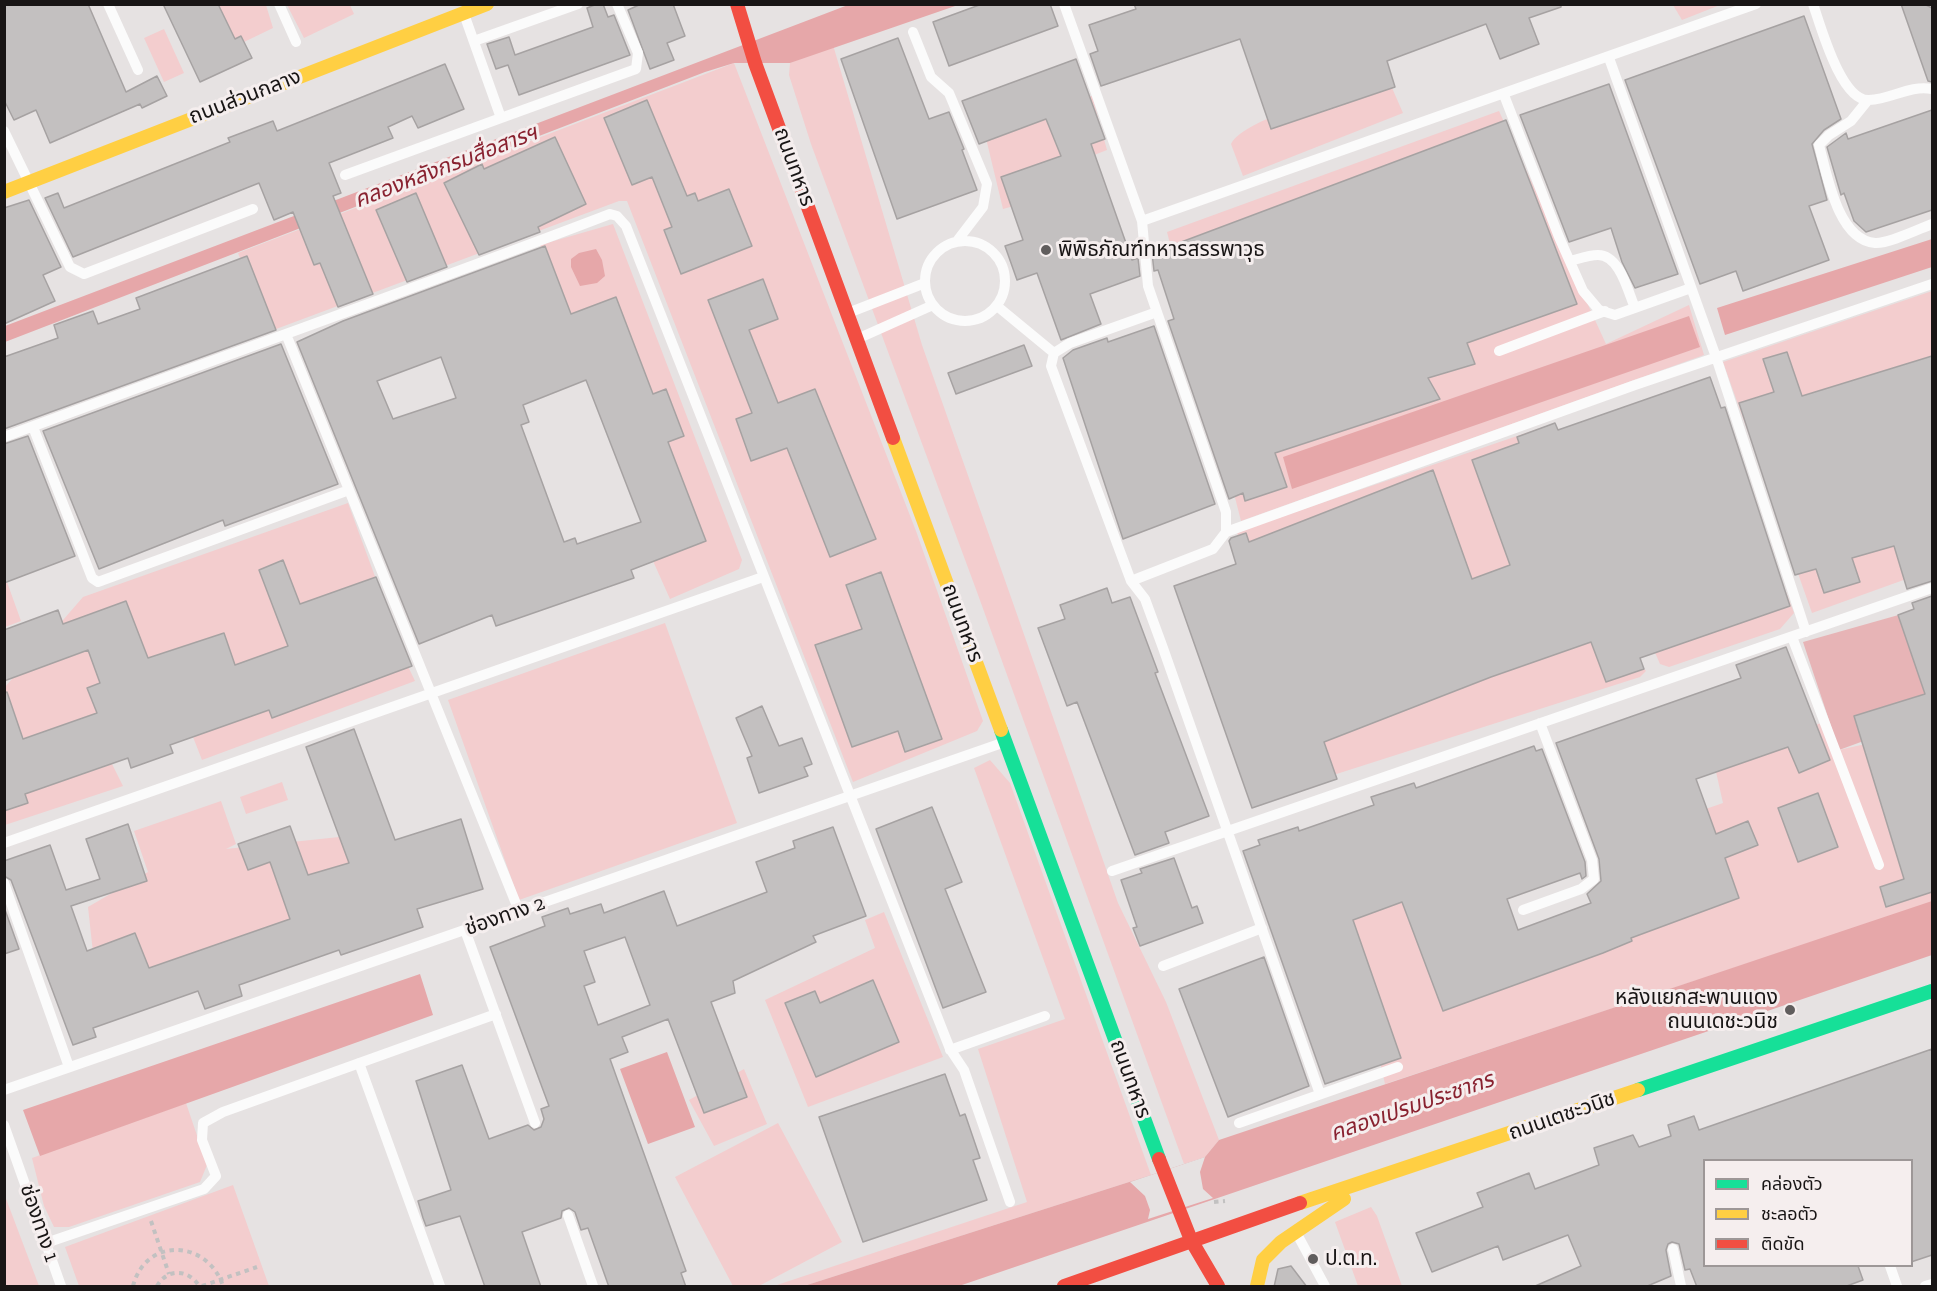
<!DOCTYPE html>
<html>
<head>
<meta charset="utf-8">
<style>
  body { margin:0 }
  #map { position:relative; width:1937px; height:1291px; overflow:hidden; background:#e6e2e2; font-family:"Zilla Slab","Noto Sans Thai",serif }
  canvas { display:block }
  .frame { position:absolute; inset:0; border:6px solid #181515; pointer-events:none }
  .legend { position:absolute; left:1703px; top:1159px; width:210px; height:108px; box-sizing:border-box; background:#f5eeee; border:2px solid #9d9797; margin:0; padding:8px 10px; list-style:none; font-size:18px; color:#181515 }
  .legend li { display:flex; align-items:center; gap:12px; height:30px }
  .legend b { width:30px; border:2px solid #9d9797 }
</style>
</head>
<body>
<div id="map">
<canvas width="1937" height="1291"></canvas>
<div class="frame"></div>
<ul class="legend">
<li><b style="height:8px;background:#16e098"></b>คล่องตัว</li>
<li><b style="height:8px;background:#ffcf43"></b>ชะลอตัว</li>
<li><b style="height:8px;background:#f24e42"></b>ติดขัด</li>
</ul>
</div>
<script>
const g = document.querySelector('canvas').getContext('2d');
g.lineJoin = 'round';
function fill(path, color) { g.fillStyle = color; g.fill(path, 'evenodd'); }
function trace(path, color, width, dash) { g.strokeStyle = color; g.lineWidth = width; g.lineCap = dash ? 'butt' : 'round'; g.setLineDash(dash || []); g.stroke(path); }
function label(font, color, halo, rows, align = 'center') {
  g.font = font + ' "Zilla Slab","Noto Sans Thai",serif'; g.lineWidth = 6; g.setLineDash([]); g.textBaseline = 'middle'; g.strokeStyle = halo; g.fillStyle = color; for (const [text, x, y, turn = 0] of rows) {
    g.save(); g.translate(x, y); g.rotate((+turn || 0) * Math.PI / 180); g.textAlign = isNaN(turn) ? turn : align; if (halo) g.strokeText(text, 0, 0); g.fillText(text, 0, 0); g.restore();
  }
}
const green = new Path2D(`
  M 218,5 L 266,5 L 273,28 L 244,42 L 241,36 L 235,39 Z
  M 287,5 L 350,5 L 354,14 L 304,38 Z
  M 1673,5 L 1720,5 L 1682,20 Z
  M 164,29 L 184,73 L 164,82 L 144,38 Z
  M 833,45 L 922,345 L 1013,603 L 1118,903 L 1166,1002 L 1219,1140 L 1205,1157 L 1184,1164 L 977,592 L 811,144 L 789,75 L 790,63 Z
  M 734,63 L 916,531 L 983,721 L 977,731 L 853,782 L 627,201 L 619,201 L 268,332 L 238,253 Z
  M 1389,81 L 1403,113 L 1243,176 L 1231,144 C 1245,116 1356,91 1389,81 Z
  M 1092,96 L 1107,150 L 1058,169 L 1072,190 L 1003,209 L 984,130 Z
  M 1499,111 L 1606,344 L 1689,305 L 1704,355 L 1241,521 L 1167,232 Z
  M 613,224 L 742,560 L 739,569 L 670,599 L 649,552 L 696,534 L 569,324 L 540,245 Z
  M 1932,291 L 1932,526 L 1923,573 L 1812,613 L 1723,362 Z
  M 1555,423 L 1522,570 L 1438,592 L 1249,581 L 1237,532 Z
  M 348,503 L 384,601 L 324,655 L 29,745 L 5,713 L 5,687 L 83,597 Z
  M 7,582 L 21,621 L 5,627 L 5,583 Z
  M 1786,592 L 1794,613 L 1780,629 L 1669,667 L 1660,664 L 1650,641 Z
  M 1597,615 L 1646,671 L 1640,677 L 1324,778 L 1300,704 Z
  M 665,623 L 737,823 L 519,900 L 448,700 Z
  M 405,660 L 415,681 L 202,760 L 193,737 Z
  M 1821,723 L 1839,750 L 1932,729 L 1932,902 L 1385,1084 L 1344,905 L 1426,889 L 1470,987 L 1613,943 L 1697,812 L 1723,803 L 1714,763 Z
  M 990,760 L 1010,783 L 1151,1175 L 804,1286 L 774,1286 L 1027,1202 L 978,1049 L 1065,1019 L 974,768 Z
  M 112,764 L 123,786 L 5,825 L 4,811 L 28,803 L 25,794 Z
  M 282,782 L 288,800 L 246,814 L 240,797 Z
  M 221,801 L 236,844 L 226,849 L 339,837 L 371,905 L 98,998 L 88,907 L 148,872 L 134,831 Z
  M 884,912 L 943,1057 L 808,1107 L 765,1000 L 875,948 L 865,920 Z
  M 744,1069 L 767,1124 L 714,1146 L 689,1100 Z
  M 186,1103 L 207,1165 L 200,1182 L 69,1227 L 54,1227 L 44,1206 L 32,1158 Z
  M 778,1123 L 842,1242 L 759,1286 L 733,1286 L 675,1177 Z
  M 233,1185 L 269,1286 L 79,1286 L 65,1247 Z
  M 4,1196 L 5,1196 L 39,1286 L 5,1286 Z
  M 1371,1207 L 1377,1216 L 1402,1286 L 1358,1286 L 1335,1222 Z`);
const forest = new Path2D(`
  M 1902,614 L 1932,689 L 1932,716 L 1839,750 L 1803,642 Z`);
const water = new Path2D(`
  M 848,5 L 958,5 L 790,63 L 734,63 L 705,72 L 5,342 L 5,326 Z
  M 1932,239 L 1932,267 L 1725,335 L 1717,308 Z
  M 596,249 L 602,260 L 605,276 L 597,283 L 580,286 L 571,267 L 571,259 L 579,253 Z
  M 1689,316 L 1700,347 L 1292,489 L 1283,457 Z
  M 1932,901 L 1932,955 L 959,1286 L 804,1286 L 1151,1175 L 1205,1157 L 1219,1140 Z
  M 420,974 L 433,1015 L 40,1156 L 23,1110 Z
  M 667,1052 L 695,1127 L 648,1144 L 620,1069 Z`);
const pier = new Path2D(`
  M 1205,1157 L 1200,1172 L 1203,1189 L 1213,1198 L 1148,1219 L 1150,1210 L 1145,1196 L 1130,1182 Z`);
const building = new Path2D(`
  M 4,4 L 88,4 L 126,92 L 157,76 L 167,96 L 142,108 L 140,104 L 50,143 L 36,110 L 14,120 L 4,100 Z
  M 163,4 L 218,4 L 235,39 L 241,36 L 252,58 L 200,82 Z
  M 597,4 L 603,4 L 608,17 L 614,15 L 630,55 L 519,95 L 508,65 L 496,69 L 487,44 L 509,37 L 515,55 L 593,27 L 587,8 Z
  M 641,4 L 673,4 L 685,36 L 667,43 L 674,60 L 650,69 L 628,10 Z
  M 982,4 L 1050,4 L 1058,26 L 949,66 L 933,22 Z
  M 1134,4 L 1561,4 L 1561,7 L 1529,18 L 1539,44 L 1500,59 L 1486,24 L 1387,61 L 1395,87 L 1271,129 L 1240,39 L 1101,86 L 1090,54 L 1098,51 L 1089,25 L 1136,9 Z
  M 1901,4 L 1924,4 L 1932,8 L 1932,82 L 1928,81 Z
  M 1804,16 L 1841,119 L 1824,130 L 1812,144 L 1827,200 L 1809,206 L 1829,260 L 1743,291 L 1736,271 L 1700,284 L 1625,80 Z
  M 898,38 L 929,119 L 949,112 L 964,149 L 962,150 L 977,190 L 897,219 L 841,59 Z
  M 1076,59 L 1105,139 L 1091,144 L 1132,260 L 1138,258 L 1140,276 L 1090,294 L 1101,324 L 1061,340 L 1037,273 L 1017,280 L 1005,246 L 1023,240 L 1001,177 L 1061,156 L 1046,119 L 979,144 L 962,101 Z
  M 445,64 L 464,109 L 418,128 L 412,116 L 388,127 L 393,138 L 329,163 L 341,193 L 333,196 L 373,294 L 338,307 L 320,263 L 314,265 L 293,212 L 274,220 L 259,183 L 73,257 L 45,198 L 58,193 L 64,208 L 230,142 L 228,138 L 273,121 L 277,131 Z
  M 1609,84 L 1678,274 L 1635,288 L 1622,262 L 1611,228 L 1569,242 L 1520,115 Z
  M 647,100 L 687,196 L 695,193 L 698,201 L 729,189 L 752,246 L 681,274 L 664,230 L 672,227 L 652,177 L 632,185 L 604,118 Z
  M 1932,110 L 1932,210 L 1866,232 L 1854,221 L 1844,193 L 1841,195 L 1827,147 L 1846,133 L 1848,139 Z
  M 1506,120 L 1577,304 L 1467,343 L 1475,364 L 1428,378 L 1440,399 L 1275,453 L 1287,487 L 1245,501 L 1243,493 L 1229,499 L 1168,321 L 1174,319 L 1158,270 L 1154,271 L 1152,253 Z
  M 555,137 L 586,204 L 538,227 L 540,232 L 479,255 L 444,183 L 482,164 L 484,169 Z
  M 416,193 L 447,267 L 407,282 L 376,210 Z
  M 29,200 L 61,267 L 43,275 L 55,301 L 4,324 L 4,208 Z
  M 545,246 L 571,314 L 616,297 L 653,394 L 666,389 L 684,436 L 668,442 L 706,541 L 631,570 L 634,578 L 496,626 L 492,615 L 419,644 L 297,342 L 343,321 ZM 441,357 L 456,398 L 393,419 L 377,381 ZM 586,380 L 641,522 L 577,544 L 575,538 L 564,542 L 521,425 L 529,422 L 523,405 Z
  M 247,256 L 276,330 L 4,429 L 4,357 L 58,338 L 54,325 L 93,311 L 98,324 L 140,309 L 136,298 Z
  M 763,279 L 778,319 L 749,330 L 778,403 L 815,389 L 876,539 L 830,557 L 787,448 L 751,461 L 736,419 L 752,413 L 708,300 Z
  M 1154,326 L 1215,504 L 1123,539 L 1063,358 L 1073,350 L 1107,338 L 1108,342 Z
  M 281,344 L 338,484 L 225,526 L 223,520 L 99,569 L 43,431 Z
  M 1024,345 L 1032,366 L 956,394 L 948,373 Z
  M 1787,352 L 1802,396 L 1932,356 L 1932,581 L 1907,589 L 1894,546 L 1852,558 L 1860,582 L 1824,593 L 1816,569 L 1795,575 L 1739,403 L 1774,392 L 1763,359 Z
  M 1710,377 L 1721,408 L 1725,407 L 1790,606 L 1640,658 L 1644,669 L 1606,682 L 1591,642 L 1491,677 L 1324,742 L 1337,779 L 1252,808 L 1174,586 L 1236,564 L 1229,541 L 1231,538 L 1246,533 L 1249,542 L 1433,470 L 1472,579 L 1510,565 L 1472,460 L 1519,443 L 1517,437 L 1555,423 L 1558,430 Z
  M 28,436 L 75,556 L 4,583 L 4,444 Z
  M 283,560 L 300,604 L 376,577 L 412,666 L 272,718 L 269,710 L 170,745 L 173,753 L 131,768 L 128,758 L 25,794 L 28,803 L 4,811 L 4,693 L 7,692 L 23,739 L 97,713 L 87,688 L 100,683 L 88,650 L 4,681 L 4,630 L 58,610 L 63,624 L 126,601 L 148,658 L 224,633 L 235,665 L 288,646 L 259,570 Z
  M 881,572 L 942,739 L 905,752 L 898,731 L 852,747 L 815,645 L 862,629 L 846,585 Z
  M 1107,588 L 1112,603 L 1130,597 L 1158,672 L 1155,673 L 1209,816 L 1165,832 L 1169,843 L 1135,855 L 1077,702 L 1067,706 L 1038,628 L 1065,619 L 1060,605 Z
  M 1932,596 L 1932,892 L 1886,907 L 1880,887 L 1904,879 L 1854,716 L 1925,694 L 1898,615 L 1914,609 L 1912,603 Z
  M 1786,647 L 1830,760 L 1799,773 L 1788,747 L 1696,779 L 1716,834 L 1748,821 L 1758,845 L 1725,858 L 1739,898 L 1631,938 L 1632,941 L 1603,953 L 1443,1011 L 1402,902 L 1353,920 L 1401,1058 L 1325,1084 L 1243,851 L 1260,845 L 1258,840 L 1298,827 L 1299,831 L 1374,805 L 1371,797 L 1414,783 L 1416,788 L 1534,746 L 1536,751 L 1542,749 L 1585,862 L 1586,876 L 1582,879 L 1580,873 L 1507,899 L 1518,930 L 1591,903 L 1587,894 L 1601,881 L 1599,859 L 1556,743 L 1741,678 L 1736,665 Z
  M 762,706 L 779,746 L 802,738 L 812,764 L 804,767 L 808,776 L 759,793 L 747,758 L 752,756 L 736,718 Z
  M 354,729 L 395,840 L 461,819 L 483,889 L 417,909 L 423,927 L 341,955 L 339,950 L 239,985 L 242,996 L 205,1009 L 198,991 L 93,1028 L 96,1037 L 73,1045 L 11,880 L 4,876 L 4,861 L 50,845 L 66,890 L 100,879 L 86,839 L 128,824 L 147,881 L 71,906 L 87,951 L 135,933 L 149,968 L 290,919 L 270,862 L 248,870 L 238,844 L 290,826 L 308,875 L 349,863 L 306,747 Z
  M 1818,793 L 1838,847 L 1798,862 L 1778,808 Z
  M 932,807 L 962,882 L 945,889 L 986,992 L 943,1008 L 876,829 Z
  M 833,827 L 866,916 L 813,936 L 816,942 L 733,981 L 735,993 L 711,1002 L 747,1097 L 704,1113 L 668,1019 L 622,1037 L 628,1052 L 610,1059 L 686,1271 L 681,1273 L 686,1287 L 609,1287 L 588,1228 L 581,1230 L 575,1212 L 569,1208 L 562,1211 L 561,1218 L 522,1232 L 541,1287 L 485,1287 L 460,1216 L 426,1226 L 423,1218 L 418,1201 L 451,1190 L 416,1081 L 462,1065 L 489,1139 L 528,1125 L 534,1130 L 541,1127 L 544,1119 L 541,1109 L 549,1106 L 490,947 L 545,926 L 542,917 L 568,908 L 570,914 L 601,904 L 604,913 L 664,891 L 677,926 L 767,892 L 756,862 L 795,848 L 793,841 ZM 625,937 L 650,1005 L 598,1025 L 584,986 L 595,982 L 584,951 Z
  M 1174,858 L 1192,908 L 1197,906 L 1203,923 L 1140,946 L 1133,928 L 1137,927 L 1121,880 L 1142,873 L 1140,869 Z
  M 4,907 L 19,949 L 4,954 Z
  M 1264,957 L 1309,1086 L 1228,1117 L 1179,989 Z
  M 873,980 L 899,1042 L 816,1077 L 785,1003 L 815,991 L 820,1003 Z
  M 1932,1049 L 1932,1255 L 1911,1262 L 1911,1161 L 1704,1161 L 1704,1266 L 1858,1266 L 1863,1280 L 1844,1287 L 1697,1287 L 1690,1269 L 1685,1270 L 1679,1244 L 1672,1242 L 1668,1244 L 1666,1250 L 1671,1276 L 1645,1287 L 1533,1287 L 1581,1266 L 1568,1235 L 1503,1260 L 1498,1246 L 1432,1272 L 1416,1233 L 1483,1207 L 1477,1193 L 1529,1173 L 1535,1189 L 1599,1165 L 1594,1148 L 1633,1135 L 1639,1147 L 1671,1136 L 1668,1125 L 1694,1116 L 1699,1130 Z
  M 945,1074 L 960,1116 L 965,1114 L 980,1158 L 973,1160 L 987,1200 L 863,1242 L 819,1117 Z
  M 1291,1266 L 1307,1287 L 1274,1287 L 1278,1269 Z`);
const path = new Path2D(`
  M 1214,1202 L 1225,1201
  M 151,1221 L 169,1274
  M 133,1286 C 146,1236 208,1240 223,1286
  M 157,1286 C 167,1268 189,1269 199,1286
  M 202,1286 L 257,1267`);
const lane = new Path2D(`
  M 108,4 L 138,70
  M 279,4 L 296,42
  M 1064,4 L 1142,221 L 1756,4
  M 1813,4 C 1821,27 1841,101 1869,100 C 1892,99 1909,85 1932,89
  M 464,14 L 501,118 L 636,69 L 638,53 L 617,4
  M 913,32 L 931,77 L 949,93 L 987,184 L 983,207 L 957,241
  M 474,41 L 578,4
  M 1609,58 L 1716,357 L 1806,632
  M 1504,95 L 1559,237 L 1583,291 L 1599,310 L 1615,315 L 1691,288
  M 1868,100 L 1851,121 L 1829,135 L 1819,145 C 1827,175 1838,240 1875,243 C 1888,244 1919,229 1932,224
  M 4,131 L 70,267 L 84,274 L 253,209
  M 345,175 L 501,118
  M925 281a40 40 0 1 1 80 0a40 40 0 1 1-80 0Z
  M 1570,261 C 1578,259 1589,255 1598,255 C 1620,255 1628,292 1635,308
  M 997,306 L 1054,353
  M 1157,312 L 1070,343 L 1054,353 L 1051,366 L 1131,581 L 1145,599 L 1163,648 L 1320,1094
  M 848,313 L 925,283
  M 286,334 L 519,911
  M 857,339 L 933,305
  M 1499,351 L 1605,311
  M 33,427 L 92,578 L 98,582 L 349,490
  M 4,437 C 206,362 409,291 610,214 L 617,216 L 626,226 L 950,1049 L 964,1070 L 1010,1202
  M 1226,532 L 1635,385 L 1932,284
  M 1131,581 L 1213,549 L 1226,532 L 1226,512 L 1148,286 L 1142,221
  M 1792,637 L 1879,865
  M 4,843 L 763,577
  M 1112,871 L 1932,588
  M 4,883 L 69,1067
  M 1523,910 L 1581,889 L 1594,879 L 1592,860 L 1540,723
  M 465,930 L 535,1123
  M 1163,966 L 1262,928
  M 950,1050 L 1045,1016
  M 359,1063 L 440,1286
  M 4,1090 L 1005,742
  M 1239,1123 L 1398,1067
  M 4,1125 L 61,1286
  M 568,1215 L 593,1286
  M 1297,1234 L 1325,1286
  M 46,1243 L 204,1189 L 216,1176 L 202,1140 L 203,1123 L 223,1112 L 496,1014
  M 1673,1249 L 1681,1286
  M 1890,1266 L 1897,1286
  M 1925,1286 L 1932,1284`);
const fast = new Path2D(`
  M 1001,730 L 1159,1159
  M 1638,1090 L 1932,991`);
const slow = new Path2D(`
  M 4,192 L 487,4
  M 893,438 L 1001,730
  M 1300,1203 L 1638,1090
  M 1257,1286 L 1263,1260 L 1281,1242 L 1344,1199`);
const jam = new Path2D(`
  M 737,4 L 755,63 L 893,438
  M 1159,1159 L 1191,1240 L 1218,1286
  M 1064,1286 L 1300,1203`);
const markers = [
  [1046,250,6,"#605d5d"],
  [1790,1010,6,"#605d5d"],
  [1313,1259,6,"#605d5d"]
];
const streetNames = [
  ["ถนนส่วนกลาง",245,97,-21],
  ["ถนนทหาร",794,167,70],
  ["ถนนทหาร",962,623,70],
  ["ช่องทาง 2",505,916,-19],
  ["ถนนทหาร",1130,1079,70],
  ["ถนนเตชะวนิช",1562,1116,-19],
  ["ช่องทาง 1",39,1223,71]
];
const poiNames = [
  ["พิพิธภัณฑ์ทหารสรรพาวุธ",1058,250],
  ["หลังแยกสะพานแดง",1778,998,"right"],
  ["ถนนเดชะวนิช",1778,1022,"right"],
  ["ป.ต.ท.",1325,1259]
];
const waterNames = [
  ["คลองหลังกรมสื่อสารฯ",446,167,-21],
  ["คลองเปรมประชากร",1412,1107,-19]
];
fill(green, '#f3cdce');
fill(forest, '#e7b4b6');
fill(water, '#e6a7a9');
fill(pier, '#e6e2e2');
fill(building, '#c3c0c0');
trace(building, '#a6a2a2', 1.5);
trace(path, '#c2c1c1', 4, [4.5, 4.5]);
trace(lane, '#fbfbfb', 10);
trace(fast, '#16e098', 14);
trace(slow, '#ffcf43', 14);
trace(jam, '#f24e42', 14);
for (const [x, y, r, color] of markers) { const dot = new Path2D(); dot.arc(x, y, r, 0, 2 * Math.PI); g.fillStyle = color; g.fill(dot); trace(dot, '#f5eeee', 2); }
label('21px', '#181515', '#f5eeee', streetNames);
label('21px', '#181515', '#f5eeee', poiNames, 'left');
label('italic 22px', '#892230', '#f5eeee', waterNames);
</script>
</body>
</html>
